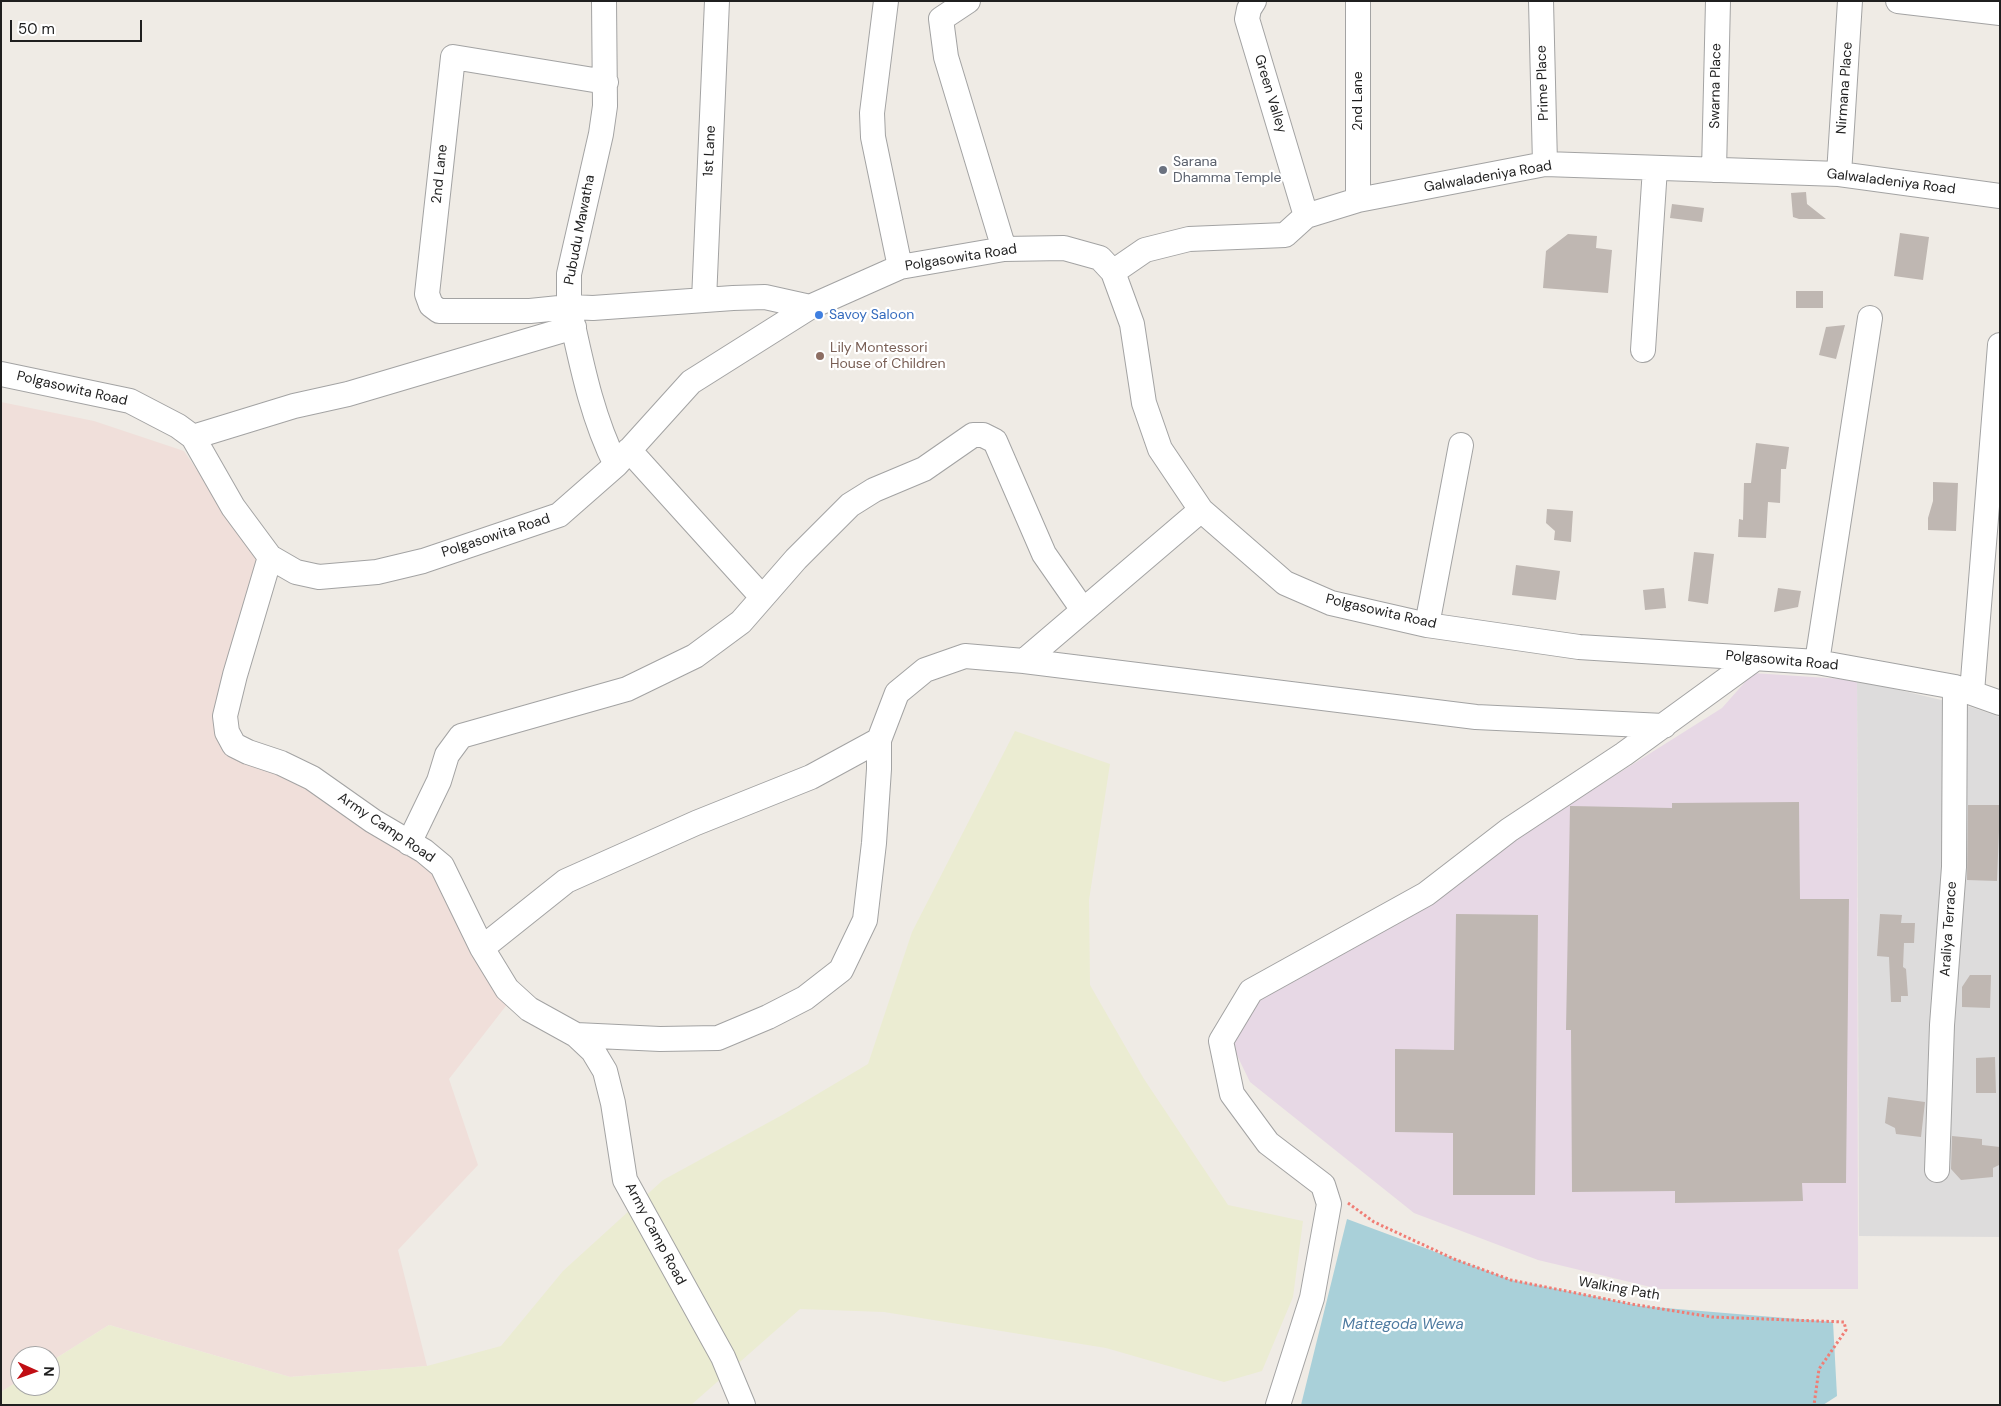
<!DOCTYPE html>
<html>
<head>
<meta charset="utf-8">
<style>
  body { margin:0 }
  #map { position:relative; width:2001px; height:1406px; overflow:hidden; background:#efebe5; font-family:"DM Sans",sans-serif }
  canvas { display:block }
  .frame { position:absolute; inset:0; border:2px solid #1f1f1f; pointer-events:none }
  .north { position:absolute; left:10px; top:1346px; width:50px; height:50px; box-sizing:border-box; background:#fff; border:1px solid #a5a5a5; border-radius:50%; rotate:92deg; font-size:14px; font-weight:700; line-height:20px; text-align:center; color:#1f1f1f }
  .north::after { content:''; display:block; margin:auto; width:18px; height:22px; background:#c00e14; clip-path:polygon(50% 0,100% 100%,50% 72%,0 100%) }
  .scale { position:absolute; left:10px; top:20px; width:132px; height:22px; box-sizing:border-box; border:2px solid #1f1f1f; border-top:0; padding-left:6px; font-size:15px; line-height:18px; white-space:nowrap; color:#1f1f1f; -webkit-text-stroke:4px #fff; paint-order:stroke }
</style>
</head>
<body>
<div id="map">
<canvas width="2001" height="1406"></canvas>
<div class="frame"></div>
<div class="north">N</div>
<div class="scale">50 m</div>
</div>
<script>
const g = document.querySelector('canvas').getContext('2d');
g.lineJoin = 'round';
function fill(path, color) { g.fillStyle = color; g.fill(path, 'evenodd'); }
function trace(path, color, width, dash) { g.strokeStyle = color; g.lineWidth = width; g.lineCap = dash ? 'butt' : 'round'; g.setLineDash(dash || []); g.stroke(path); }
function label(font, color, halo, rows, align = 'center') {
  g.font = font + ' "DM Sans",sans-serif'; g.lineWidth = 4.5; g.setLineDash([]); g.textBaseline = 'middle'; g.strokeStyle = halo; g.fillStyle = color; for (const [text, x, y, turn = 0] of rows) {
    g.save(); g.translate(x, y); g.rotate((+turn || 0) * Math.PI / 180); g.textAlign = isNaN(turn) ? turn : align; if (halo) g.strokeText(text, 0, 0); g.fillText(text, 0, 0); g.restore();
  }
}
const residential = new Path2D(`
  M 1857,680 L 1971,707 L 2000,717 L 2000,1237 L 1859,1236 Z`);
const industrial = new Path2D(`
  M 1753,673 L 1857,680 L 1858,1289 L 1659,1289 L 1538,1260 L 1414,1213 L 1250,1082 L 1233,1047 L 1233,1012 L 1362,935 L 1722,708 Z`);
const military = new Path2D(`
  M 1,402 L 94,421 L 184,451 L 261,565 L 225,738 L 300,777 L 435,869 L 509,1002 L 449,1079 L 478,1165 L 398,1250 L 427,1366 L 290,1377 L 109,1325 L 50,1362 L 50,1356 L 20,1356 L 20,1380 L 1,1392 Z`);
const farmland = new Path2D(`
  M 1015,731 L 1110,764 L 1089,900 L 1090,985 L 1144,1079 L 1228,1205 L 1303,1221 L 1293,1297 L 1262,1371 L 1224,1382 L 1106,1348 L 884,1312 L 800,1309 L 691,1405 L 1,1405 L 1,1392 L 20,1380 L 20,1386 L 50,1386 L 50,1362 L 109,1325 L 290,1377 L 427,1366 L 501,1346 L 563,1271 L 663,1180 L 784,1114 L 868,1064 L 912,932 Z`);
const water = new Path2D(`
  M 1347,1219 L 1511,1280 L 1641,1306 L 1833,1322 L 1837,1396 L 1823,1405 L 1301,1405 Z`);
const building = new Path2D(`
  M 1806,192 L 1807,204 L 1826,219 L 1799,219 L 1793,217 L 1791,193 Z
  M 1672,204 L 1704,208 L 1702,222 L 1670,218 Z
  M 1900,233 L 1929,237 L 1923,280 L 1894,276 Z
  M 1568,234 L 1597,236 L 1596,248 L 1612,250 L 1608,293 L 1543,288 L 1546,251 Z
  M 1796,291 L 1823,291 L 1823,308 L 1796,308 Z
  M 1845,325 L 1836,359 L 1819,355 L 1826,327 Z
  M 1756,443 L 1789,447 L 1786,469 L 1781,469 L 1780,503 L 1768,502 L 1766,538 L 1738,537 L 1739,519 L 1743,520 L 1744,483 L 1751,483 Z
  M 1933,482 L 1958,483 L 1956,531 L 1928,530 L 1928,518 L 1933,501 Z
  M 1547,509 L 1573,511 L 1571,542 L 1554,540 L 1555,531 L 1546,523 Z
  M 1694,552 L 1714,554 L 1708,604 L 1688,601 Z
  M 1516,565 L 1560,571 L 1556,600 L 1512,595 Z
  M 1664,588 L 1666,608 L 1645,610 L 1643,590 Z
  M 1778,588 L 1801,591 L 1798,607 L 1774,612 Z
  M 1799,802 L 1800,899 L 1849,899 L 1846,1183 L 1802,1183 L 1803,1201 L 1675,1203 L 1675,1191 L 1572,1192 L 1571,1030 L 1566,1030 L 1570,806 L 1672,808 L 1672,803 Z
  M 1968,805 L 2000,805 L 1997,881 L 1967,880 Z
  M 1456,914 L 1538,915 L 1535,1195 L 1453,1195 L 1453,1133 L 1395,1132 L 1395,1049 L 1454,1050 Z
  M 1880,914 L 1902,915 L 1901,923 L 1915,923 L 1914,943 L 1904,943 L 1903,967 L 1906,969 L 1908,996 L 1901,996 L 1901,1002 L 1891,1002 L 1889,957 L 1877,956 Z
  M 1970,975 L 1991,975 L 1990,1008 L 1962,1007 L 1962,987 Z
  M 1995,1057 L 1996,1093 L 1976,1093 L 1976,1058 Z
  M 1888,1097 L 1925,1102 L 1921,1137 L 1896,1134 L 1895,1128 L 1885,1123 Z
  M 1952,1136 L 1982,1139 L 1982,1145 L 2000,1147 L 1999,1165 L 1993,1168 L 1993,1177 L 1961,1180 L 1951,1169 Z`);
const path = new Path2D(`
  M 1348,1203 L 1374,1222 L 1454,1259 L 1511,1280 L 1631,1304 L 1712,1317 L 1844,1322 L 1846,1330 L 1819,1369 L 1814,1405`);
const minor = new Path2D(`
  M 604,1 L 605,106 L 601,134 L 569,274 L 569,307 L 593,308 L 733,298 L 765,297 L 810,307
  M 886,1 L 872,113 L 873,137 L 900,267
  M 968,1 L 941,19 L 946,57 L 1004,249
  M 1254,1 L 1249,9 L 1247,19 L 1306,216
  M 1358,1 L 1358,200
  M 1541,1 L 1545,164
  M 1898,1 L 2000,13
  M 606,82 L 453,57 L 427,294 L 431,305 L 439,311 L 530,311 L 569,307 C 581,361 591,415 616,465
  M 1714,170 L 1718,1
  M 1839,174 L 1850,1
  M 1113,272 L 1145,250 L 1189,239 L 1285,235 L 1306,216 L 1358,200 L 1545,164 L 1839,174 L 2000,196
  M 704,300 L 717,1
  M 1643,350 L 1655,168
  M 1,374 L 130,401 L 178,426 L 193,437 L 233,507 L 270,557 L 296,572 L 319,577 L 377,572 L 423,561 L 559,515 L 616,465 L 691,382 L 810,307 L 900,267 L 1004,249 L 1064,248 L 1100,258 L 1113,272 L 1132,324 L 1144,403 L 1160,449 L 1201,510 L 1285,583 L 1331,603 L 1427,625 L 1579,647 L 1817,662 L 1955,687 L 2000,703
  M 193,437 L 294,406 L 348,394 L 574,327
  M 629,450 L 762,597
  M 1201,510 L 1024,661 L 1476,717 L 1664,726
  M 270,557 L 235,675 L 225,716 L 227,732 L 234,745 L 248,752 L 281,763 L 312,778 L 373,821 L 424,851 L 442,866 L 482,948 L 507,989 L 529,1009 L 576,1035 L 593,1051 L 605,1071 L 613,1103 L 625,1180 L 723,1357 L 743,1405
  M 1427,625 L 1461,445
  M 1817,662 L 1870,318
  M 1972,692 L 2000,345
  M 409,843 L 439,781 L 447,755 L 461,736 L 627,689 L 695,656 L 741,622 L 796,559 L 850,505 L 874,490 L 924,469 L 973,435 L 983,435 L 995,441 L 1044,554 L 1083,610
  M 482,948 L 566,881 L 696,823 L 811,777 L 879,740
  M 576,1035 L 660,1039 L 718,1038 L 768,1017 L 805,998 L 841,970 L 865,920 L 874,843 L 879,769 L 879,740 L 897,693 L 925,670 L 965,656 L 1024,661
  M 1937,1170 L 1942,1025 L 1954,867 L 1955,687
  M 1278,1405 L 1312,1298 L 1329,1204 L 1323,1185 L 1268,1143 L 1232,1094 L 1221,1041 L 1251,991 L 1426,894 L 1509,830 L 1624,754 L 1756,658`);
const markers = [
  [1163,170,5,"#6b7280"],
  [819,315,5,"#3f7fe0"],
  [820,356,5,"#8d6e63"]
];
const streetNames = [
  ["Prime Place",1543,83,-92],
  ["Swarna Place",1716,86,-89],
  ["Nirmana Place",1845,88,-86],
  ["Green Valley",1270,94,73],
  ["2nd Lane",1358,101,-90],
  ["1st Lane",710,151,-87],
  ["2nd Lane",440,174,-84],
  ["Galwaladeniya Road",1488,177,-10],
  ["Galwaladeniya Road",1891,182,7],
  ["Pubudu Mawatha",580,230,-79],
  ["Polgasowita Road",961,258,-9],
  ["Polgasowita Road",72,389,13],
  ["Polgasowita Road",496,536,-18],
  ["Polgasowita Road",1381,612,13],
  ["Polgasowita Road",1782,661,5],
  ["Army Camp Road",386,828,34],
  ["Araliya Terrace",1949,929,-86],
  ["Army Camp Road",655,1234,62],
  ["Walking Path",1619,1289,10]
];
const worshipNames = [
  ["Sarana",1173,162],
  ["Dhamma Temple",1173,178]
];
const shopNames = [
  ["Savoy Saloon",829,315]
];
const educationNames = [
  ["Lily Montessori",830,348],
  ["House of Children",830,364]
];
const waterNames = [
  ["Mattegoda Wewa",1403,1325]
];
fill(residential, '#dddcdc');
fill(industrial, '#e7d8e5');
fill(military, '#f0dfda');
fill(farmland, '#ebecd2');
fill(water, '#a9d0d9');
fill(building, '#bfb7b2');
trace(minor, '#a3a3a3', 26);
trace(path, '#f07d75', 3, [2.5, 2.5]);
trace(minor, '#fff', 24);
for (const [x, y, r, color] of markers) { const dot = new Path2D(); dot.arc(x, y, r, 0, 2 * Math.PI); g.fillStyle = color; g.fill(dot); trace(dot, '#fff', 2); }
label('14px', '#1f1f1f', '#fff', streetNames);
label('14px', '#5b616d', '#fff', worshipNames, 'left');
label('14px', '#366cbe', '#fff', shopNames, 'left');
label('14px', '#785e54', '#fff', educationNames, 'left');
label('italic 15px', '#4e7aa0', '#fff', waterNames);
</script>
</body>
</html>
